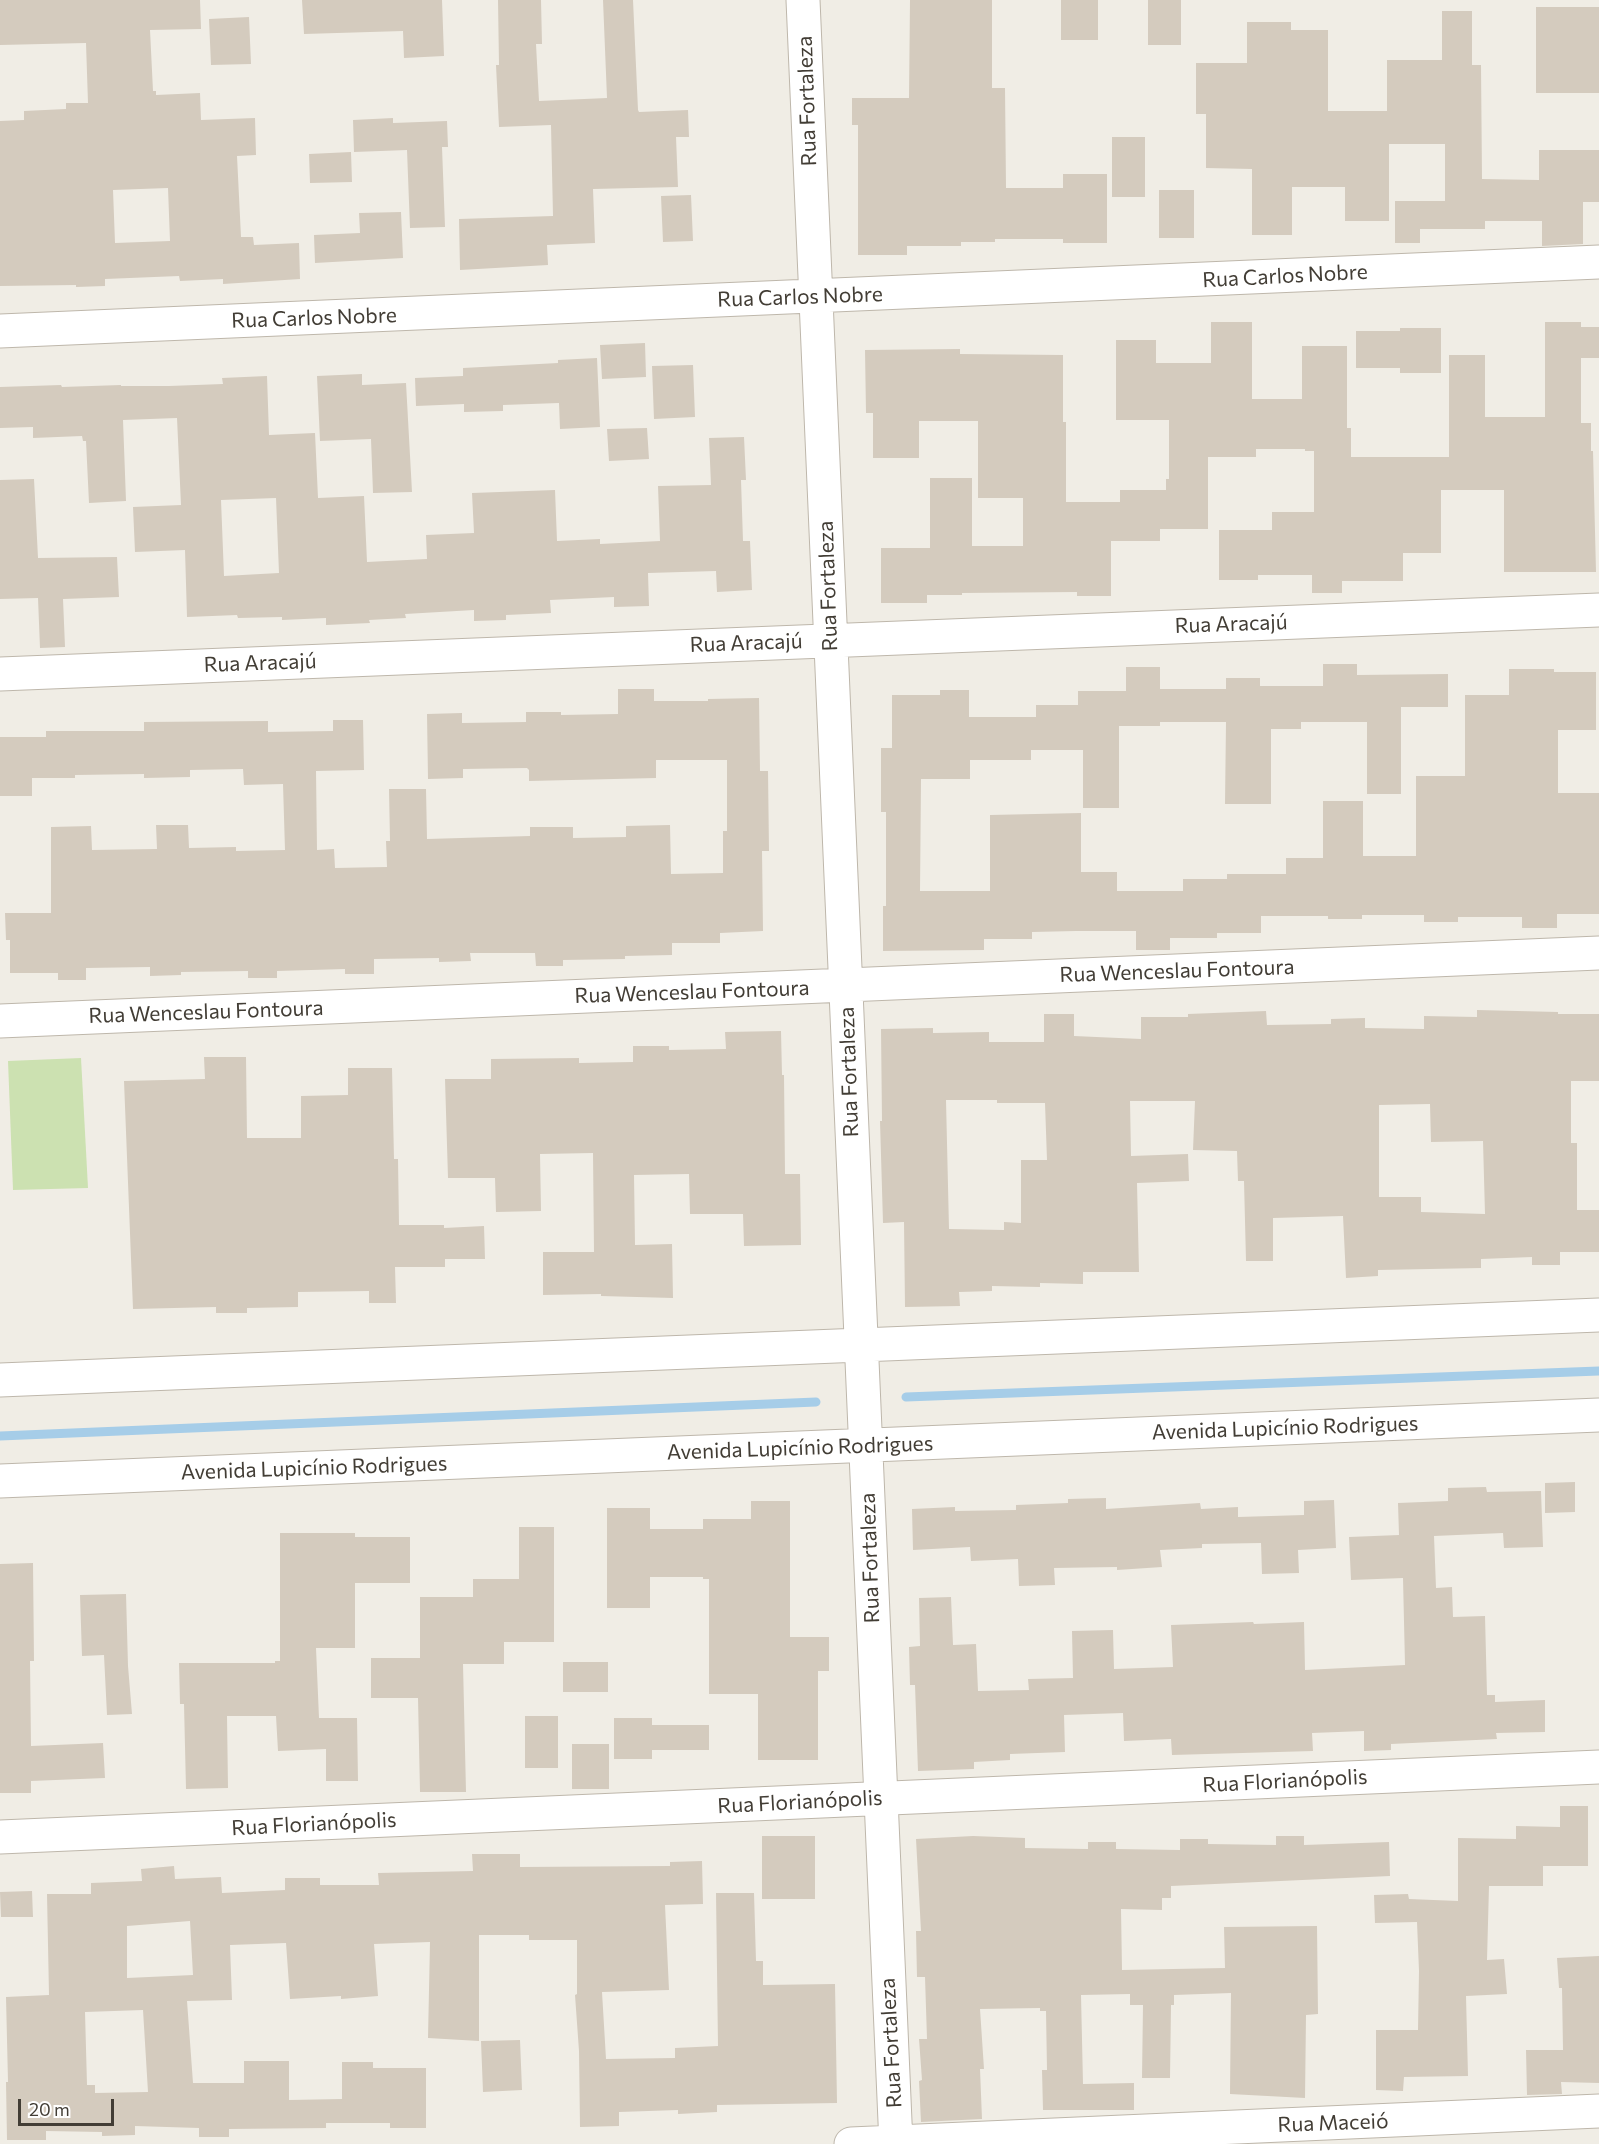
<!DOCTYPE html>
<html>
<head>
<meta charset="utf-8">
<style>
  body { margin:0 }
  #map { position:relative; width:1599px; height:2144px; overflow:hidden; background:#f0ede5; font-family:Commissioner,sans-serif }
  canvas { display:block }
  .scale { position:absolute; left:18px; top:2099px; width:96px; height:27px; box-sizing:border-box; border:3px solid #423d35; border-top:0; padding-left:8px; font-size:18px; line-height:21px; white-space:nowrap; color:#423d35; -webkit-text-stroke:4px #fff; paint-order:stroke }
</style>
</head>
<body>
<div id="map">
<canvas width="1599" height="2144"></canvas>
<div class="scale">20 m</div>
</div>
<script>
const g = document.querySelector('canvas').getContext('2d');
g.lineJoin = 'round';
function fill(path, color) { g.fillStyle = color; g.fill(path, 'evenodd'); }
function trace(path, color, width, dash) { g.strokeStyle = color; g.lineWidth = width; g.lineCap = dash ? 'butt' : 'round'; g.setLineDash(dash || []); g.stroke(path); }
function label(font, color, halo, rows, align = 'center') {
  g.font = font + ' Commissioner,sans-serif'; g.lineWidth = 5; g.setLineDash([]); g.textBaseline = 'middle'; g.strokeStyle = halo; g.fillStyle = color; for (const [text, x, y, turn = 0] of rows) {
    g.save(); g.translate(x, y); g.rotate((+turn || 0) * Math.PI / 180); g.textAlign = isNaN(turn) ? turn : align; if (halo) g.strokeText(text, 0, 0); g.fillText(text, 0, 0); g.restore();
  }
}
const green = new Path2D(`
  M 81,1058 L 88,1188 L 13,1190 L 8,1061 Z`);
const stream = new Path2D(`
  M 906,1397 L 1599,1371
  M 0,1436 L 816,1402`);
const building = new Path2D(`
  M 0,0 L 200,0 L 201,29 L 150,30 L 153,91 L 156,91 L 156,95 L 200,93 L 201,120 L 255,118 L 256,155 L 237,156 L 241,237 L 253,237 L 254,245 L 299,243 L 300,279 L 223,284 L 223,279 L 180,281 L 179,276 L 105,279 L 105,286 L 76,287 L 76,285 L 0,286 L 0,121 L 24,120 L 24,111 L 66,109 L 66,103 L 88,103 L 86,43 L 0,45 ZM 168,188 L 170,241 L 115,243 L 113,190 Z
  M 302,0 L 442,0 L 444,56 L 404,58 L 403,31 L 304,34 Z
  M 498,0 L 541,0 L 542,44 L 536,44 L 539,101 L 607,98 L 603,0 L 633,0 L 638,110 L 639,112 L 688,110 L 689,137 L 676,137 L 678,187 L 593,189 L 595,243 L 547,245 L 548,265 L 460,270 L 459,219 L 553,216 L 551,125 L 499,127 L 496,65 L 499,65 Z
  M 910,0 L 992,0 L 992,88 L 1005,88 L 1006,188 L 1063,188 L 1063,174 L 1107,174 L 1107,243 L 1063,243 L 1063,239 L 995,239 L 995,242 L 961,242 L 961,246 L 907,246 L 907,255 L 858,255 L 858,125 L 852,125 L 852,98 L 909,98 Z
  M 1061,0 L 1098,0 L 1098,40 L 1061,40 Z
  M 1148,0 L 1181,0 L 1181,45 L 1148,45 Z
  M 1536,7 L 1599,7 L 1599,93 L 1536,93 Z
  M 1442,11 L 1472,11 L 1472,65 L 1481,65 L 1482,179 L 1539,180 L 1539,150 L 1599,150 L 1599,202 L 1583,202 L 1583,244 L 1542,246 L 1542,221 L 1485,221 L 1485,229 L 1420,229 L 1420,243 L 1395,243 L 1395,201 L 1445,201 L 1445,144 L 1389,144 L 1389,221 L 1345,221 L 1345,187 L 1292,187 L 1292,235 L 1252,235 L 1252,169 L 1206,168 L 1206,114 L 1196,114 L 1196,63 L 1247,63 L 1247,22 L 1291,22 L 1291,30 L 1328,30 L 1328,111 L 1387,111 L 1387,60 L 1442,60 Z
  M 249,17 L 251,64 L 211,65 L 209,19 Z
  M 393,118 L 393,123 L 447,121 L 448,147 L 442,147 L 445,227 L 410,228 L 407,150 L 354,152 L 353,120 Z
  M 1112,137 L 1145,137 L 1145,197 L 1112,197 Z
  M 351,152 L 352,182 L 310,183 L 309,154 Z
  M 1159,190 L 1194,190 L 1194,238 L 1159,238 Z
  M 691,195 L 693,241 L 663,242 L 661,196 Z
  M 401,212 L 403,258 L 315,263 L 314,235 L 360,233 L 359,213 Z
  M 1211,322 L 1252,322 L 1252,399 L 1302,399 L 1302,346 L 1347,346 L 1347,428 L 1351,428 L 1351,457 L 1449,457 L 1449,355 L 1485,355 L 1485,417 L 1545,417 L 1545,322 L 1581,322 L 1581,327 L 1599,327 L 1599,358 L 1581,358 L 1581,423 L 1591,423 L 1591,451 L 1593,451 L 1596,572 L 1504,572 L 1504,490 L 1441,490 L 1441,553 L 1403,553 L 1403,581 L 1342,581 L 1342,593 L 1312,593 L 1312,575 L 1258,575 L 1258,580 L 1219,580 L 1219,530 L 1272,530 L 1272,512 L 1314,512 L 1314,451 L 1305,451 L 1305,449 L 1256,449 L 1256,457 L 1208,457 L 1208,529 L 1160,529 L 1160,541 L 1111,541 L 1111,596 L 1077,596 L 1077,592 L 962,593 L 962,595 L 927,595 L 927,603 L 881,603 L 881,548 L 930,548 L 930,478 L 972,478 L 972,546 L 1023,546 L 1023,498 L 978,498 L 978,421 L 919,421 L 919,458 L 873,458 L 873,413 L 866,413 L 865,350 L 960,349 L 960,354 L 1063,355 L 1063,422 L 1066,422 L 1066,502 L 1120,502 L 1120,490 L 1166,490 L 1166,479 L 1169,479 L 1169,420 L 1116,420 L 1116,340 L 1156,340 L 1156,363 L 1211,363 Z
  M 1400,328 L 1441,328 L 1441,373 L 1400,373 L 1400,368 L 1356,368 L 1356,331 L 1400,331 Z
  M 645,343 L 646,377 L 602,379 L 600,345 Z
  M 597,358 L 600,427 L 560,429 L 559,403 L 503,405 L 503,411 L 464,412 L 464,404 L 416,406 L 415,378 L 463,376 L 463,368 L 558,363 L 558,360 Z
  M 693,365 L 695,417 L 654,419 L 652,366 Z
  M 362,374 L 362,385 L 406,383 L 412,492 L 373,493 L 371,439 L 320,441 L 317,376 Z
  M 267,376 L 269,435 L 315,433 L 318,498 L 364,496 L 367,562 L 427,559 L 426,535 L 474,533 L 472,493 L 555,490 L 557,541 L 600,539 L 600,544 L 660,541 L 658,486 L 711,485 L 709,438 L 744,437 L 746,480 L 741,480 L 743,541 L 750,541 L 752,590 L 717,592 L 716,571 L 648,573 L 649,606 L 614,607 L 614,597 L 550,600 L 551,613 L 506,615 L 506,620 L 474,621 L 474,610 L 405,614 L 406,618 L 369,620 L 370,623 L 326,625 L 326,618 L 282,620 L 282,617 L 238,618 L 237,615 L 187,617 L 185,550 L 135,552 L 133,507 L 181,505 L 177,418 L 123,420 L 126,501 L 89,503 L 86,441 L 83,441 L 82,436 L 33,438 L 33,427 L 0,428 L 0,387 L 61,385 L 62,387 L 121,385 L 121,386 L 169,386 L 223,384 L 222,378 ZM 276,498 L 279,573 L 224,576 L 221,500 Z
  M 647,428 L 649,459 L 609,461 L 607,429 Z
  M 34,479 L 38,558 L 117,557 L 119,597 L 63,599 L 65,647 L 40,648 L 38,598 L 0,599 L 0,480 Z
  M 1323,664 L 1357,664 L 1357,675 L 1448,674 L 1448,707 L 1401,707 L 1401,794 L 1367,794 L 1367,722 L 1301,722 L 1301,729 L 1271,729 L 1271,804 L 1225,804 L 1226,722 L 1160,722 L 1160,726 L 1119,726 L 1119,808 L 1083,808 L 1083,750 L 1031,750 L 1031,760 L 970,760 L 970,779 L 921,779 L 920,891 L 990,891 L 990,815 L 1081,813 L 1081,872 L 1117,872 L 1117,891 L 1183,891 L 1183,879 L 1227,879 L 1227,874 L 1286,874 L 1286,858 L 1323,858 L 1323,801 L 1363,801 L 1363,856 L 1416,856 L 1416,776 L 1465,776 L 1465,695 L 1509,695 L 1509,669 L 1554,669 L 1554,672 L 1596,672 L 1596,730 L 1558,730 L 1558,793 L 1599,793 L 1599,914 L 1557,914 L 1557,928 L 1522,928 L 1522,917 L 1458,917 L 1458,922 L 1424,922 L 1424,915 L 1362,915 L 1362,919 L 1328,919 L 1328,916 L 1261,916 L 1261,933 L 1217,933 L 1217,938 L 1170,938 L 1170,950 L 1136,950 L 1136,931 L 1076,931 L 1032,932 L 1032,939 L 984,939 L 984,950 L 883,951 L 883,906 L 886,906 L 886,812 L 881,812 L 881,748 L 892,748 L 892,695 L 940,695 L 940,690 L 969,690 L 969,717 L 1036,717 L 1036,705 L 1078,705 L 1078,691 L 1126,691 L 1126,667 L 1160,667 L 1160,689 L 1226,689 L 1226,678 L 1260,678 L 1260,686 L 1323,686 Z
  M 618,689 L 654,689 L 654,701 L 708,701 L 708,699 L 759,698 L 760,771 L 768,771 L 769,851 L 762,851 L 763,931 L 720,933 L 720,943 L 672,943 L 672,955 L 625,956 L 625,959 L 563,960 L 563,966 L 536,966 L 535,953 L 470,953 L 471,961 L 439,962 L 439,958 L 374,959 L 374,974 L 345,974 L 345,969 L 277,971 L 277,978 L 248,978 L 248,971 L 181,972 L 181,975 L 150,976 L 150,967 L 86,968 L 86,980 L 58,980 L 58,973 L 10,973 L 10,940 L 6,940 L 5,913 L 51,913 L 51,827 L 91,826 L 92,850 L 157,849 L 156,825 L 188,825 L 189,848 L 236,847 L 236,851 L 285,850 L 283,784 L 244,785 L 243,769 L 190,770 L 190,777 L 144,778 L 144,774 L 75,775 L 75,778 L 32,778 L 32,796 L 0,796 L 0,737 L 46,737 L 46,731 L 144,731 L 144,722 L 268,721 L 268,732 L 333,731 L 333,720 L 363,720 L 364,770 L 316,771 L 317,850 L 334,849 L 335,868 L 387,867 L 386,841 L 390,841 L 389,789 L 426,789 L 427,839 L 530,836 L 530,827 L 573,827 L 573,838 L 626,837 L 626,826 L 670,825 L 671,874 L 723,873 L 723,831 L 727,831 L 727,760 L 656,760 L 656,778 L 529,781 L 529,770 L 527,768 L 463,769 L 463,778 L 428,779 L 427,714 L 462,713 L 462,723 L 526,722 L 526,712 L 561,712 L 561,715 L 618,714 Z
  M 1477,1010 L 1558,1012 L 1558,1014 L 1599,1014 L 1599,1081 L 1571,1081 L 1571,1143 L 1577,1143 L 1577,1210 L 1599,1210 L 1599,1252 L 1560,1252 L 1560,1265 L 1532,1265 L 1532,1257 L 1481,1259 L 1481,1268 L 1378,1270 L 1378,1276 L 1346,1278 L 1343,1216 L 1273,1218 L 1273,1261 L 1246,1261 L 1244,1181 L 1238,1181 L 1237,1151 L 1193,1150 L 1195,1101 L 1130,1101 L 1131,1156 L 1188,1154 L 1189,1181 L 1137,1183 L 1139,1272 L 1083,1272 L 1083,1284 L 1040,1283 L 1040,1287 L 992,1286 L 992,1291 L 959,1292 L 960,1306 L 905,1307 L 904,1222 L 883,1223 L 880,1121 L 882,1121 L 881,1029 L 933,1028 L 933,1033 L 989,1032 L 989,1042 L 1044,1042 L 1044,1014 L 1074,1014 L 1074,1036 L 1141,1039 L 1141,1017 L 1188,1017 L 1188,1014 L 1266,1011 L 1267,1025 L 1331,1024 L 1331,1019 L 1365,1018 L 1365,1028 L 1424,1029 L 1424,1016 L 1477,1017 ZM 946,1100 L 997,1100 L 997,1103 L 1045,1103 L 1047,1160 L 1021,1160 L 1021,1223 L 1004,1222 L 1004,1230 L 949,1229 ZM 1430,1104 L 1431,1142 L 1483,1141 L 1485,1214 L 1421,1212 L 1421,1197 L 1379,1197 L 1379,1105 Z
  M 781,1031 L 782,1075 L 784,1075 L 785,1174 L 800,1174 L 801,1245 L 744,1246 L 743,1214 L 690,1214 L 689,1174 L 634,1175 L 635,1245 L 672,1244 L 673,1298 L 601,1296 L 601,1294 L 543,1295 L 543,1252 L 594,1252 L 593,1153 L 540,1154 L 541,1211 L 496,1212 L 495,1178 L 448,1178 L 445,1079 L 491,1079 L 491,1059 L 579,1058 L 579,1063 L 633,1062 L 633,1046 L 669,1046 L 669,1050 L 726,1049 L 725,1032 Z
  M 204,1057 L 246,1057 L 247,1138 L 301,1138 L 301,1096 L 348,1095 L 348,1068 L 392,1068 L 394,1159 L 398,1159 L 399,1225 L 444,1225 L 444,1228 L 484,1226 L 485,1259 L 445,1259 L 445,1267 L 395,1267 L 396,1303 L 369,1303 L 369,1291 L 298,1292 L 298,1307 L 247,1308 L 247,1313 L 216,1313 L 216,1307 L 133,1309 L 124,1081 L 205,1079 Z
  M 1575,1482 L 1575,1512 L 1545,1513 L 1545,1483 Z
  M 1486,1487 L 1487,1492 L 1541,1491 L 1543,1547 L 1504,1548 L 1503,1533 L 1434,1536 L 1436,1588 L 1452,1587 L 1453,1617 L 1485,1616 L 1487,1695 L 1495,1695 L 1495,1702 L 1545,1700 L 1545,1732 L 1496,1733 L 1497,1739 L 1391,1744 L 1391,1750 L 1364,1751 L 1364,1731 L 1312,1733 L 1313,1751 L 1172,1755 L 1171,1739 L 1124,1741 L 1123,1713 L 1064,1715 L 1065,1752 L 1010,1754 L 1010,1760 L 974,1762 L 974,1769 L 918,1771 L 915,1685 L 910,1685 L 909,1647 L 920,1646 L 919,1598 L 951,1597 L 953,1645 L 976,1644 L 978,1691 L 1029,1690 L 1028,1679 L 1073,1678 L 1072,1631 L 1113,1630 L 1114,1669 L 1173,1667 L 1171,1625 L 1253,1622 L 1254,1624 L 1304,1622 L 1305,1670 L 1405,1665 L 1403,1578 L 1351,1580 L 1349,1537 L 1399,1535 L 1398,1503 L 1448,1501 L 1448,1488 Z
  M 1106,1498 L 1106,1509 L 1200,1503 L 1201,1509 L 1238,1507 L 1238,1517 L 1304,1515 L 1304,1501 L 1334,1500 L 1336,1548 L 1298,1550 L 1299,1573 L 1262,1574 L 1261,1543 L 1202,1544 L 1202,1548 L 1160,1550 L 1162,1567 L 1117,1570 L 1117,1567 L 1054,1568 L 1055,1585 L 1019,1586 L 1018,1559 L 971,1561 L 970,1547 L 913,1550 L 912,1509 L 955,1507 L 955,1511 L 1016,1510 L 1016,1505 L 1068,1503 L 1068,1499 Z
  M 751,1501 L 790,1501 L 790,1637 L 829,1637 L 829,1671 L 818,1671 L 818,1760 L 758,1760 L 758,1694 L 709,1694 L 709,1579 L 703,1579 L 703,1577 L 650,1577 L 650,1608 L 607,1608 L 607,1508 L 650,1508 L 650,1529 L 703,1529 L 703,1519 L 751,1519 Z
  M 519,1527 L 554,1527 L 554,1642 L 504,1642 L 504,1664 L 463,1664 L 466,1792 L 420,1792 L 418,1698 L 371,1698 L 371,1658 L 420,1658 L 420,1597 L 473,1597 L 473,1579 L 519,1579 Z
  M 280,1533 L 355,1533 L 355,1537 L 410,1537 L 410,1583 L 355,1583 L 355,1648 L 316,1648 L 319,1718 L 357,1718 L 358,1781 L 326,1781 L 326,1749 L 278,1751 L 276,1716 L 227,1716 L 228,1788 L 186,1789 L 184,1704 L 180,1704 L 179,1663 L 275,1663 L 275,1661 L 280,1661 Z
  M 33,1563 L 34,1661 L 30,1661 L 31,1746 L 103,1743 L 105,1778 L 31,1781 L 31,1793 L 0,1793 L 0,1564 Z
  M 126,1594 L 128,1666 L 132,1714 L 107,1715 L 104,1655 L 82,1656 L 80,1595 Z
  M 563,1662 L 608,1662 L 608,1692 L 563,1692 Z
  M 525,1716 L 558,1716 L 558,1768 L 525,1768 Z
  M 614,1718 L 652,1718 L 652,1725 L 709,1725 L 709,1750 L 652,1750 L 652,1759 L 614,1759 Z
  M 572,1744 L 609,1744 L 609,1789 L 572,1789 Z
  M 1560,1806 L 1588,1806 L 1588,1866 L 1543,1866 L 1543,1886 L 1489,1886 L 1487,1960 L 1504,1959 L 1507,1994 L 1466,1996 L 1468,2076 L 1404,2077 L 1403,2091 L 1376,2090 L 1376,2030 L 1418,2030 L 1419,1971 L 1417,1922 L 1375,1923 L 1374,1895 L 1408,1894 L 1409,1899 L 1458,1901 L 1458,1838 L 1516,1839 L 1516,1826 L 1560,1827 Z
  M 762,1836 L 815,1836 L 815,1899 L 762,1899 Z
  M 973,1836 L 1025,1838 L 1025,1848 L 1088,1849 L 1088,1842 L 1116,1842 L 1116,1849 L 1180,1850 L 1180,1839 L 1208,1839 L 1208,1844 L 1276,1845 L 1276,1836 L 1304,1836 L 1304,1845 L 1389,1842 L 1390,1876 L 1171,1886 L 1171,1898 L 1162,1898 L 1162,1910 L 1121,1909 L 1122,1970 L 1225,1968 L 1224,1927 L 1317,1926 L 1318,2014 L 1306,2015 L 1305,2098 L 1230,2094 L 1231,1993 L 1174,1995 L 1174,2005 L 1171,2005 L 1170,2078 L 1142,2078 L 1143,2005 L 1130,2005 L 1130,1994 L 1081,1995 L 1083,2084 L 1134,2083 L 1134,2110 L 1043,2110 L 1042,2070 L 1047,2070 L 1046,2011 L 1040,2011 L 1040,2008 L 980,2009 L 984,2069 L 980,2069 L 982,2119 L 921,2122 L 919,2081 L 922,2080 L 919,2039 L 927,2039 L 925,1977 L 917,1977 L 916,1931 L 921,1931 L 916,1839 Z
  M 472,1854 L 520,1854 L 520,1867 L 670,1866 L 670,1862 L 702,1861 L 703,1904 L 665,1905 L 669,1990 L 602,1992 L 606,2059 L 675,2058 L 675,2048 L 718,2046 L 716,1893 L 754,1893 L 756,1961 L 763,1961 L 763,1985 L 835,1984 L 837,2103 L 717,2105 L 717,2112 L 678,2114 L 678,2110 L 619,2112 L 619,2126 L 580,2127 L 579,2051 L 575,1995 L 577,1994 L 577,1940 L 529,1940 L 529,1935 L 479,1935 L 479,2041 L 428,2038 L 430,1942 L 374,1944 L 378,1996 L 341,1999 L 341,1996 L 290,1999 L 286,1943 L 230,1945 L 232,2000 L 187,2001 L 193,2083 L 244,2083 L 244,2061 L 289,2061 L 289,2100 L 342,2099 L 342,2062 L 373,2062 L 373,2068 L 426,2068 L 426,2128 L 390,2128 L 390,2123 L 326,2123 L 326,2128 L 229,2129 L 229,2137 L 199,2137 L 199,2128 L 135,2126 L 135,2135 L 102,2136 L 102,2132 L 46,2131 L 46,2140 L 7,2140 L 6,2082 L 8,2082 L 6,1997 L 49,1995 L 47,1894 L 91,1894 L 91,1883 L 142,1881 L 141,1869 L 174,1866 L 175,1879 L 221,1877 L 222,1893 L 285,1890 L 285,1878 L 320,1878 L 320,1885 L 379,1885 L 378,1873 L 473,1871 ZM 190,1921 L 193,1975 L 127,1978 L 127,1926 ZM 143,2010 L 148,2092 L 95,2093 L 95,2085 L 87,2085 L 85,2012 Z
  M 32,1891 L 33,1917 L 1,1917 L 0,1892 Z
  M 1599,1956 L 1599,2083 L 1561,2082 L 1562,2094 L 1527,2095 L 1526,2050 L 1563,2050 L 1562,1988 L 1559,1988 L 1557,1958 Z
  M 520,2040 L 522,2090 L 483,2092 L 481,2041 Z`);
const minor = new Path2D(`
  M 803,0 L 896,2144
  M 0,331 L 1599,262
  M 0,674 L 1599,610
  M 0,1021 L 1599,953
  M 0,1380 L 1599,1315
  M 0,1481 L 1599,1415
  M 0,1837 L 1599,1767
  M 851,2144 L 1599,2111`);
const streetNames = [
  ["Rua Fortaleza",807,101,-92],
  ["Rua Carlos Nobre",1285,276,-3],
  ["Rua Carlos Nobre",800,297,-2],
  ["Rua Carlos Nobre",314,318,-2],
  ["Rua Fortaleza",828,586,-92],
  ["Rua Aracajú",1231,624,-2],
  ["Rua Aracajú",746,643,-2],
  ["Rua Aracajú",260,663,-2],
  ["Rua Wenceslau Fontoura",1177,971,-2],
  ["Rua Wenceslau Fontoura",692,992,-2],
  ["Rua Wenceslau Fontoura",206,1012,-2],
  ["Rua Fortaleza",849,1072,-92],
  ["Avenida Lupicínio Rodrigues",1285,1428,-2],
  ["Avenida Lupicínio Rodrigues",800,1448,-2],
  ["Avenida Lupicínio Rodrigues",314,1468,-2],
  ["Rua Fortaleza",870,1558,-92],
  ["Rua Florianópolis",1285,1781,-3],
  ["Rua Florianópolis",800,1802,-3],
  ["Rua Florianópolis",314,1824,-3],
  ["Rua Fortaleza",891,2043,-93],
  ["Rua Maceió",1333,2123,-2]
];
fill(green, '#cce1b1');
trace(stream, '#a6cde8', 9);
fill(building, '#d4cbbe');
trace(minor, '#beb7ab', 35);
trace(minor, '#fff', 33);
label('21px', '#423d35', '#fff', streetNames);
</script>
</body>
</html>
